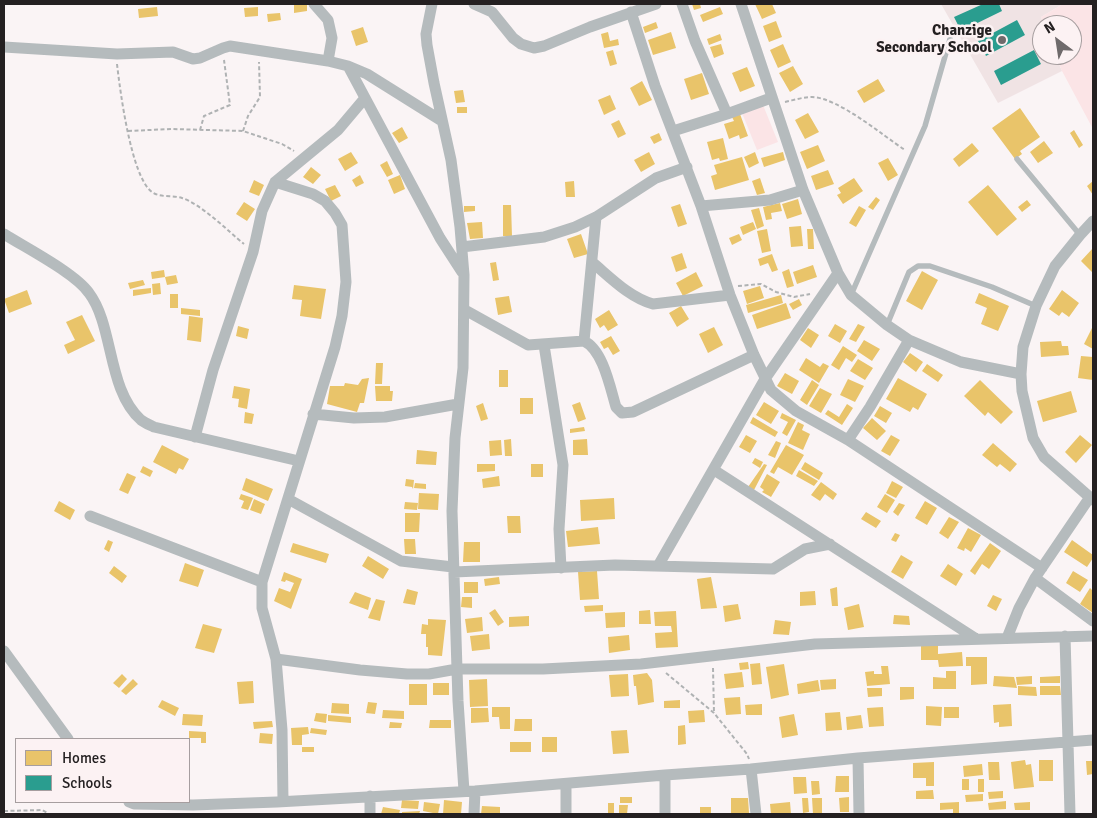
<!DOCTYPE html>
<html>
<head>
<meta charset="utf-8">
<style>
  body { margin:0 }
  #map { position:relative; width:1097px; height:818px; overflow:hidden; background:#faf4f5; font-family:Signika,sans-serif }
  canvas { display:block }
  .frame { position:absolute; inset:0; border:5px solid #242021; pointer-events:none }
  .legend { position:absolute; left:15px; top:738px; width:175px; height:65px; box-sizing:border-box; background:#fcf2f3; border:1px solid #a69e9f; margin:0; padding:6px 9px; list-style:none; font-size:15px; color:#242021 }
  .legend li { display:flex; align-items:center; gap:10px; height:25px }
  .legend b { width:25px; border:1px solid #a69e9f }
  .north { position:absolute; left:1032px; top:15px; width:50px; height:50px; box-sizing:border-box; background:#fcf2f3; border:1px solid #a69e9f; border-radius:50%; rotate:329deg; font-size:14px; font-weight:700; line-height:20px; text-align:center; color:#242021 }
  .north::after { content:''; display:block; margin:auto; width:18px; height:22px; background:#6f6a6b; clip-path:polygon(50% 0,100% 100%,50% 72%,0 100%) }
</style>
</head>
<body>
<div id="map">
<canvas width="1097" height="818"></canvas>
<div class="frame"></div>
<ul class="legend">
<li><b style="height:14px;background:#e9c46a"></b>Homes</li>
<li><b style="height:14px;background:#2a9d8f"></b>Schools</li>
</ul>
<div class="north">N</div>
</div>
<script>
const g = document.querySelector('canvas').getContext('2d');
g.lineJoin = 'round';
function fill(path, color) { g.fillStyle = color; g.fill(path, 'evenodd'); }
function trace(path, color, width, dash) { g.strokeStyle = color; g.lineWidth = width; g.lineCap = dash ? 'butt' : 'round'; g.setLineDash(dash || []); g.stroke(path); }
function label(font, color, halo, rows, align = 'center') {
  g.font = font + ' Signika,sans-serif'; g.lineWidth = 5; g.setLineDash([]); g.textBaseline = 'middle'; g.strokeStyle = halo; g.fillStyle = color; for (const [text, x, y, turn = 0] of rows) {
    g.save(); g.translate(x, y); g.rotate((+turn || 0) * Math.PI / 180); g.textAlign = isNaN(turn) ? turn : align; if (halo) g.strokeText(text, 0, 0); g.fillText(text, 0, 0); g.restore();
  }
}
const built = new Path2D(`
  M 941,4 L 1063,4 L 1041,17 L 1044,25 L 1042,25 L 1042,55 L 1055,55 L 1062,71 L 998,103 Z`);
const green = new Path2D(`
  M 1063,4 L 1093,4 L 1093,129 L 1062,71 L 1055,55 L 1072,55 L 1072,25 L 1044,25 L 1041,17 Z
  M 763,105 L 778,142 L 757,150 L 742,113 Z`);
const homes = new Path2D(`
  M 307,4 L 307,11 L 294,13 L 294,5 Z
  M 692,4 L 700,4 L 701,8 L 694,10 Z
  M 755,4 L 772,4 L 776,13 L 762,19 Z
  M 157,7 L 158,16 L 139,18 L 138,9 Z
  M 258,7 L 258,16 L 245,17 L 244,8 Z
  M 720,7 L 723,14 L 703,22 L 700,15 Z
  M 280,13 L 281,20 L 268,22 L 267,14 Z
  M 776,21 L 782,37 L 769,42 L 763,26 Z
  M 656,22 L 658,28 L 645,33 L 643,27 Z
  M 363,27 L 368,42 L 356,46 L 351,31 Z
  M 608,32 L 610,41 L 618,39 L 619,45 L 604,48 L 601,34 Z
  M 671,32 L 676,48 L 653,55 L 648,40 Z
  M 720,34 L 722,40 L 709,45 L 707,39 Z
  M 721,44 L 724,54 L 714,58 L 710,47 Z
  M 783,44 L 791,62 L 778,68 L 770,50 Z
  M 613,50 L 617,64 L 610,66 L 606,52 Z
  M 793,66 L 803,84 L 790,92 L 779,73 Z
  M 747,67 L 755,86 L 740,92 L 732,73 Z
  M 702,73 L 709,94 L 691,100 L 684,79 Z
  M 878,79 L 885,91 L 864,103 L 857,91 Z
  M 642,81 L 652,100 L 639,106 L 630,88 Z
  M 463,90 L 465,102 L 456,103 L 454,91 Z
  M 610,95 L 616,109 L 604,115 L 598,100 Z
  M 457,107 L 467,107 L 467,113 L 457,113 Z
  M 1020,108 L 1040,137 L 1020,151 L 1022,154 L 1015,159 L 992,128 Z
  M 808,113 L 819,132 L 805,139 L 795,120 Z
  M 740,114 L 748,136 L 740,139 L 739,135 L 729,139 L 724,124 L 734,121 L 732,117 Z
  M 619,120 L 626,134 L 618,138 L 611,124 Z
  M 402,127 L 408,138 L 399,143 L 392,133 Z
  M 1074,130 L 1083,145 L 1079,148 L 1070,133 Z
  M 659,133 L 662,140 L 654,144 L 650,137 Z
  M 723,138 L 728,159 L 720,161 L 719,158 L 712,160 L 707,142 Z
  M 1044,141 L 1053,153 L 1038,163 L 1030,152 Z
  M 972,143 L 979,151 L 959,167 L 953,159 Z
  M 818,145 L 825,161 L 807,169 L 800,152 Z
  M 351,152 L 358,163 L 345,171 L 338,159 Z
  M 649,152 L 655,164 L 641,172 L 634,160 Z
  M 755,152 L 759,163 L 749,168 L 744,157 Z
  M 783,152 L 785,160 L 764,167 L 761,158 Z
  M 742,157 L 749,180 L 715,190 L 711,176 L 717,174 L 714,165 Z
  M 888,158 L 898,175 L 888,181 L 878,163 Z
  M 387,161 L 393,174 L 387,177 L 380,165 Z
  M 311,167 L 321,175 L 313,184 L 303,177 Z
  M 828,170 L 834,184 L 816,190 L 811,176 Z
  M 360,175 L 364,183 L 356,187 L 352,180 Z
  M 400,175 L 405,189 L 394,194 L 388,180 Z
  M 760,178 L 765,193 L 757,195 L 752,181 Z
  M 854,178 L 863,191 L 843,204 L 837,195 L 841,193 L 838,188 Z
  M 254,180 L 264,185 L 259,196 L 249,192 Z
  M 574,181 L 575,197 L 566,197 L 565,182 Z
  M 1093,181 L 1093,195 L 1087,186 Z
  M 335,185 L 341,196 L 331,201 L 325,189 Z
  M 988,185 L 1017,219 L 997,236 L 968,202 Z
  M 876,197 L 880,200 L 873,210 L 868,207 Z
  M 798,199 L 802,214 L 787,219 L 782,204 Z
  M 1027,200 L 1031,205 L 1022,212 L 1018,207 Z
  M 244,202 L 255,209 L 247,221 L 236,214 Z
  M 780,203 L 782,211 L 771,213 L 772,219 L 766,220 L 763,207 Z
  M 680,204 L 687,224 L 678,227 L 671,207 Z
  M 503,205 L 511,205 L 512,236 L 503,236 Z
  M 464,206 L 475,206 L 475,211 L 464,212 Z
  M 859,206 L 866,210 L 856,227 L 849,223 Z
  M 759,208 L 764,226 L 757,229 L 751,210 Z
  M 482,222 L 483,238 L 470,239 L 467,223 Z
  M 753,222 L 756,229 L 743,235 L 740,227 Z
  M 801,226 L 803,246 L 791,247 L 789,227 Z
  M 767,229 L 771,251 L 762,253 L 757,231 Z
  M 807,229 L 813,229 L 814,249 L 808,249 Z
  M 581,234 L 588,254 L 574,258 L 567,239 Z
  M 739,234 L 742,240 L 732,245 L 729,238 Z
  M 1093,248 L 1093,273 L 1081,261 Z
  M 682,253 L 687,268 L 676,272 L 671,257 Z
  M 772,254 L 778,270 L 772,272 L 768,263 L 760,266 L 758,259 Z
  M 496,262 L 499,280 L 493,281 L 490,263 Z
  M 813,265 L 817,277 L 797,284 L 793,272 Z
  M 789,269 L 794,286 L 787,288 L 782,272 Z
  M 164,270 L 165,277 L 152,279 L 151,272 Z
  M 922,271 L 938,280 L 922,310 L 906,301 Z
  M 696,272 L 703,286 L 683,296 L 676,283 Z
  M 176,275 L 178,283 L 167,285 L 165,277 Z
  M 143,280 L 145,285 L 130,289 L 128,283 Z
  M 160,283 L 161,294 L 153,295 L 152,284 Z
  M 294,285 L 326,289 L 321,319 L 300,316 L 302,300 L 292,299 Z
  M 760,286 L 764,298 L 747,304 L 743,291 Z
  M 151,288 L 151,293 L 133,296 L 133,290 Z
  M 27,290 L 32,304 L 9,313 L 4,299 Z
  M 1062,290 L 1079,303 L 1069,317 L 1062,312 L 1059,316 L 1049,309 Z
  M 979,293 L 1009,306 L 998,331 L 981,324 L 987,308 L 975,303 Z
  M 170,294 L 178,294 L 178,308 L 170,308 Z
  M 781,295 L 783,303 L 748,313 L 746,305 Z
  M 509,296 L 512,312 L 498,315 L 495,298 Z
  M 799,299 L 802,305 L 793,310 L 789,304 Z
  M 786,303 L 791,318 L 757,329 L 752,315 Z
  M 681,306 L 689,319 L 677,327 L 669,313 Z
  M 181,308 L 200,310 L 200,316 L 181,314 Z
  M 609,310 L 618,325 L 608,331 L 604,325 L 600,328 L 595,319 Z
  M 82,315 L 95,341 L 68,354 L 64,345 L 75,340 L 66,322 Z
  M 189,316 L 203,318 L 201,342 L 187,340 Z
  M 835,324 L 847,331 L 840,343 L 828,336 Z
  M 858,324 L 865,327 L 856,342 L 849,339 Z
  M 238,326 L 249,329 L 247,339 L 236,336 Z
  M 1093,326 L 1093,349 L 1084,344 Z
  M 714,327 L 723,345 L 708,353 L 699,334 Z
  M 808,328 L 819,335 L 811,348 L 800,340 Z
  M 611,336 L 620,351 L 613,355 L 608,347 L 604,349 L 600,342 Z
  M 864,340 L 880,349 L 872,361 L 857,351 Z
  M 1061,341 L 1062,346 L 1068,346 L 1069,355 L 1041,357 L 1040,342 Z
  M 843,346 L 857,355 L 852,362 L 846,358 L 839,370 L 831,365 Z
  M 910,353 L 923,362 L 916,372 L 903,362 Z
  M 1081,356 L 1093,357 L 1093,380 L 1078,378 Z
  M 806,358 L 820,367 L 823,363 L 829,366 L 819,383 L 799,370 Z
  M 858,359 L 873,368 L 865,380 L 850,371 Z
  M 376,363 L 383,363 L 382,384 L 375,384 Z
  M 927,364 L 943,375 L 938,382 L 922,371 Z
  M 499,370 L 508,370 L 508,387 L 499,387 Z
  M 785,373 L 799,381 L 792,394 L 777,386 Z
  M 369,378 L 364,403 L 360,403 L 357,412 L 327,404 L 330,386 L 344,386 L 345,383 L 358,385 L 362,379 Z
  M 898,378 L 927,394 L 918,410 L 913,407 L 910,412 L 886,399 Z
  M 848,379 L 864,386 L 855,402 L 840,395 Z
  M 812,380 L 819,385 L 807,405 L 800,400 Z
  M 980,380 L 1013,412 L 1001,424 L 988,412 L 985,416 L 964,396 Z
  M 234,386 L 250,389 L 247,409 L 238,407 L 239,399 L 232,398 Z
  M 375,386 L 390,386 L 390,391 L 393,391 L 392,401 L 376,401 Z
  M 820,388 L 832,394 L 821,413 L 809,406 Z
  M 1071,391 L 1077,412 L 1043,422 L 1037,401 Z
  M 520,398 L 533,398 L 533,414 L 520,414 Z
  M 580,402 L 586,419 L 578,422 L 572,405 Z
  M 764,402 L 779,411 L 771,424 L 756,415 Z
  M 483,403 L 488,419 L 481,421 L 476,406 Z
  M 847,404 L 853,408 L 842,425 L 825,414 L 828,410 L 839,417 Z
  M 880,406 L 892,413 L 886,423 L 874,416 Z
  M 245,412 L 254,414 L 252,424 L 244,423 Z
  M 782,413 L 796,420 L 787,436 L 782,433 L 788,422 L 780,418 Z
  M 753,417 L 778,432 L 775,437 L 750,423 Z
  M 872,418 L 886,431 L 877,440 L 863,428 Z
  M 798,422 L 804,425 L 802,430 L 810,434 L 803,450 L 788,443 Z
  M 584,427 L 585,431 L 570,433 L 570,429 Z
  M 746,435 L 757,441 L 750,453 L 739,447 Z
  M 891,435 L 900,440 L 890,456 L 881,451 Z
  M 1080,435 L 1092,445 L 1076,463 L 1065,452 Z
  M 511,439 L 512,456 L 505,456 L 504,440 Z
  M 587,439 L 588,455 L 573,455 L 573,440 Z
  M 501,440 L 502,455 L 490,456 L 489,441 Z
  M 776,441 L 781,443 L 775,458 L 768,455 Z
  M 993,443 L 1017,464 L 1010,472 L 1000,464 L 997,467 L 982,455 Z
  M 162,445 L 189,459 L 183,470 L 179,468 L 176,474 L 153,462 Z
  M 786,445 L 804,455 L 792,475 L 778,467 L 774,474 L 770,472 Z
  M 417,450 L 437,452 L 436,465 L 416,464 Z
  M 755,458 L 763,462 L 760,468 L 752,463 Z
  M 805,462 L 823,473 L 819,480 L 801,469 Z
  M 477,464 L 495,464 L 495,471 L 477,472 Z
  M 531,464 L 543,464 L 543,477 L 531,477 Z
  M 764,464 L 767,465 L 754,490 L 748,487 Z
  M 143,466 L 153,471 L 150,477 L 140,472 Z
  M 799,470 L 818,481 L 814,486 L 796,476 Z
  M 127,473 L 136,477 L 128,494 L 119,490 Z
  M 767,474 L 780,482 L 771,497 L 762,492 L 764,490 L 760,487 Z
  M 499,476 L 500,486 L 483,488 L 482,479 Z
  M 246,478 L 273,489 L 268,501 L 242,490 Z
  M 406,479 L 414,480 L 413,489 L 412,487 L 405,486 Z
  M 892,481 L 903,487 L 896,498 L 886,493 Z
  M 821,482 L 837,494 L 833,500 L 825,494 L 820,501 L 811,495 Z
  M 415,483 L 426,484 L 426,489 L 414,488 Z
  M 419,493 L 439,494 L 438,510 L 418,509 Z
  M 241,494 L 253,498 L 248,510 L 241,508 L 244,501 L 239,499 Z
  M 885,494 L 895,500 L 887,513 L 877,507 Z
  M 614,498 L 615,519 L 581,521 L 580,500 Z
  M 254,499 L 265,504 L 261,514 L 250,510 Z
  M 59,501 L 75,510 L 70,520 L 54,511 Z
  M 925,501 L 937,508 L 927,525 L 915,518 Z
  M 405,502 L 418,503 L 417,510 L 404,509 Z
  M 899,503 L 905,505 L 898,516 L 893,512 Z
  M 866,512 L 881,521 L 876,528 L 861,519 Z
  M 405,513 L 420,513 L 419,532 L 405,532 Z
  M 507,516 L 520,516 L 521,533 L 508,533 Z
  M 949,517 L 959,522 L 948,539 L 939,533 Z
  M 598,527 L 600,544 L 568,547 L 566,531 Z
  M 968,528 L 981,535 L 971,552 L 965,548 L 964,551 L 957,548 Z
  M 895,533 L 900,535 L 896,542 L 891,540 Z
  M 404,539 L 415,539 L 416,554 L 405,554 Z
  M 108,540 L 113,542 L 109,552 L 104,549 Z
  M 1072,540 L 1093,555 L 1093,558 L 1087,567 L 1064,552 Z
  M 464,542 L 480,542 L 480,562 L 463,562 Z
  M 293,543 L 329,554 L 326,563 L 290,552 Z
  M 990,543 L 1001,551 L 989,569 L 982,564 L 975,575 L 970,571 Z
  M 901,555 L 913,562 L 903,579 L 891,572 Z
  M 368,556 L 389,569 L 383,579 L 362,566 Z
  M 185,563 L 204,570 L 198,587 L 179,581 Z
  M 948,564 L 963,574 L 956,586 L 940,576 Z
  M 114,566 L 127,576 L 122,583 L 109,573 Z
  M 597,571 L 599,599 L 580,600 L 578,572 Z
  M 1073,571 L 1088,580 L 1080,592 L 1066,583 Z
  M 284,572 L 302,579 L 291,609 L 274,601 L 279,588 L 290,592 L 294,583 L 286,580 L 285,582 L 281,581 Z
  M 499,577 L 500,584 L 485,586 L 484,579 Z
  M 711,577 L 717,608 L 701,609 L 697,579 Z
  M 464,582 L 478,582 L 478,593 L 464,593 Z
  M 837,587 L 838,606 L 832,606 L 830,589 Z
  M 1090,588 L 1093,591 L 1093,613 L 1080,604 Z
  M 407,589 L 418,592 L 415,605 L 403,603 Z
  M 815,591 L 816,605 L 800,606 L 800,592 Z
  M 355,592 L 371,598 L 368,610 L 349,603 Z
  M 993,595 L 1002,599 L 996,611 L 987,606 Z
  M 462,597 L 472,597 L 472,608 L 461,607 Z
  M 376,599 L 385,601 L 380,621 L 368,618 Z
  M 738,604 L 741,619 L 725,622 L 723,606 Z
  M 859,604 L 864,627 L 848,630 L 844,608 Z
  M 603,605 L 603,611 L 585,612 L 584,606 Z
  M 495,609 L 504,622 L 498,626 L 489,613 Z
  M 650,610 L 651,624 L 639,624 L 639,611 Z
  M 676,611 L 678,647 L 656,648 L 655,633 L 672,632 L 671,626 L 655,626 L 654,612 Z
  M 625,612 L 625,627 L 606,628 L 605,613 Z
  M 894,615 L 909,616 L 910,625 L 893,624 Z
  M 529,616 L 529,626 L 509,627 L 509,617 Z
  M 482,617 L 483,631 L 467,633 L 465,619 Z
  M 428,619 L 446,620 L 442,656 L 428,655 L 428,647 L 426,647 L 426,634 L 421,634 L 422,624 L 428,625 Z
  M 775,620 L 791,622 L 789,635 L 773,634 Z
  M 203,624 L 222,629 L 214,653 L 195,648 Z
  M 489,634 L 490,649 L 472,651 L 470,636 Z
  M 629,635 L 630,650 L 609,653 L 608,637 Z
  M 921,646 L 938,646 L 938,654 L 962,652 L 963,666 L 939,667 L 938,660 L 921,660 Z
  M 966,657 L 987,657 L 987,684 L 971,685 L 971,666 L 966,666 Z
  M 748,662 L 749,669 L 740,670 L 739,663 Z
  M 760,663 L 762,684 L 752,685 L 750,664 Z
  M 784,664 L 789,695 L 771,699 L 766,667 Z
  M 881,666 L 888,666 L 890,684 L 867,686 L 865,672 L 874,671 L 874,674 L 882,674 Z
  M 946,671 L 956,671 L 956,689 L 933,689 L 933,677 L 946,678 Z
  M 742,672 L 744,687 L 726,689 L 724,674 Z
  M 647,673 L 652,680 L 654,702 L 638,705 L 636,686 L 634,686 L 633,675 Z
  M 122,674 L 127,679 L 119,688 L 113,683 Z
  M 628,674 L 629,696 L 611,697 L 609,675 Z
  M 994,676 L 1014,677 L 1017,688 L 993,686 Z
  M 1032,676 L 1032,684 L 1017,685 L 1016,677 Z
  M 1060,676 L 1060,683 L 1040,683 L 1040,677 Z
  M 133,679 L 138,684 L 126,695 L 121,691 Z
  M 487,679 L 488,706 L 470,707 L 469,680 Z
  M 836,679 L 836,689 L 821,690 L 820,680 Z
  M 818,680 L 820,691 L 798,694 L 797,684 Z
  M 253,681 L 254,703 L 239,704 L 237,682 Z
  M 433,683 L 449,683 L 449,695 L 433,695 Z
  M 409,684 L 427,684 L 427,705 L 409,705 Z
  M 1018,686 L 1036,687 L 1037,696 L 1018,695 Z
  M 1040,686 L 1060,686 L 1061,695 L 1040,695 Z
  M 900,687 L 914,687 L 914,699 L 900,700 Z
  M 867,688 L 882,688 L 882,696 L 868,697 Z
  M 740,697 L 741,714 L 726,715 L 724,698 Z
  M 162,700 L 179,708 L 175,716 L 158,707 Z
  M 680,700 L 680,708 L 664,708 L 664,701 Z
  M 368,702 L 377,703 L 375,714 L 366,713 Z
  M 332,703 L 349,704 L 349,714 L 331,713 Z
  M 762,704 L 762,715 L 746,715 L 745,705 Z
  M 1011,704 L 1012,726 L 999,727 L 999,722 L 994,723 L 993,705 Z
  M 926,706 L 942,707 L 941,726 L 926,725 Z
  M 492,707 L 510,707 L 510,729 L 500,729 L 499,717 L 492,717 Z
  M 883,707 L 884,726 L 869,727 L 867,708 Z
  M 944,707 L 959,707 L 959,718 L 944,718 Z
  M 471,708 L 488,708 L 489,722 L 471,723 Z
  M 383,710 L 404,711 L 404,719 L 382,718 Z
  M 704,710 L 705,722 L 689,723 L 688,711 Z
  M 840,712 L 842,730 L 826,731 L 825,713 Z
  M 316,713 L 327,714 L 326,723 L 314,721 Z
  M 183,714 L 203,715 L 202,726 L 182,725 Z
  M 794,714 L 798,735 L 782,738 L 779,717 Z
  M 328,715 L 351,717 L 351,723 L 328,721 Z
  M 861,715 L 863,728 L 847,730 L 846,717 Z
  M 515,719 L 532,719 L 532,731 L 514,731 Z
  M 430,720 L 451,720 L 451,728 L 429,728 Z
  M 272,721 L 273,727 L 254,729 L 253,722 Z
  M 390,722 L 402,723 L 401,728 L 389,728 Z
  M 685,725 L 686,744 L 678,745 L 678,726 Z
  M 308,727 L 309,734 L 302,735 L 302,745 L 292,745 L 291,728 Z
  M 311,728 L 327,730 L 326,735 L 310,733 Z
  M 627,730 L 629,753 L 613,754 L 611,731 Z
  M 189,731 L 206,732 L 206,743 L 201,743 L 201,738 L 189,738 Z
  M 260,733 L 273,734 L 272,744 L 259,743 Z
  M 542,737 L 557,737 L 557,752 L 542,752 Z
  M 510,742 L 531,742 L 531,752 L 510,752 Z
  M 302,747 L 314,747 L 314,752 L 302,752 Z
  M 1025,760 L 1026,765 L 1031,764 L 1034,787 L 1014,789 L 1011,762 Z
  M 1039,760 L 1053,760 L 1053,781 L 1039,781 Z
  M 1086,761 L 1093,761 L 1093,774 L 1087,775 Z
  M 934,762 L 934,786 L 926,786 L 926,778 L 913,778 L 913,763 Z
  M 988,762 L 999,762 L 1000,780 L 989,780 Z
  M 982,764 L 983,775 L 964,777 L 963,766 Z
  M 836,776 L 849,776 L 849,792 L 835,792 Z
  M 793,777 L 806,777 L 807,793 L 794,794 Z
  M 962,779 L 969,779 L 969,790 L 962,790 Z
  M 978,779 L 984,779 L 984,792 L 978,792 Z
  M 811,781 L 819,781 L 820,794 L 812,795 Z
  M 933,790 L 934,799 L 916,799 L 916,791 Z
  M 1003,791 L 1003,798 L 989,799 L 988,792 Z
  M 983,794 L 983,801 L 966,802 L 965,795 Z
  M 620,797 L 632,797 L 632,803 L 620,803 Z
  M 849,797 L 849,812 L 840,812 L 839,798 Z
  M 731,798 L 748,798 L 749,813 L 731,814 Z
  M 802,798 L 808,798 L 809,812 L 803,813 Z
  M 812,798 L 822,798 L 822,814 L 813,814 Z
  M 402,800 L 419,801 L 418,809 L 401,808 Z
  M 444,800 L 462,802 L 461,814 L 443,814 Z
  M 1006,801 L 1006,809 L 989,810 L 988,803 Z
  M 424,802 L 440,804 L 438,814 L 423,811 Z
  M 790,802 L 791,814 L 771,814 L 770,804 Z
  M 959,802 L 959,814 L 953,814 L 953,809 L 940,810 L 940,803 Z
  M 1030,802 L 1030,810 L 1015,810 L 1014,803 Z
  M 608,803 L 614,803 L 614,814 L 608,814 Z
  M 619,805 L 628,805 L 627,814 L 619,813 Z
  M 482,806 L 500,807 L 500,814 L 481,814 Z
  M 383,807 L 400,810 L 399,814 L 381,814 Z
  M 700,807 L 711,807 L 711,814 L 700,814 Z
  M 420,811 L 419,814 L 402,814 L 402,812 Z`);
const schools = new Path2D(`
  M 983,4 L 999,4 L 1002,11 L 961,31 L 954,17 Z
  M 1017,20 L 1025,35 L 986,56 L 978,41 Z
  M 1034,50 L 1041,64 L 1001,85 L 994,71 Z`);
const path = new Path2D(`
  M 117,64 C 120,90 131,177 152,192 C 160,198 173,195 182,198 C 201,204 228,231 244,244
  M 785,102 C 794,100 803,97 812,97 C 839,98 882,135 905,150
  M 200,130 L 204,116 L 230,105 L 224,60
  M 128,131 L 171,129 L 243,131 L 282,144 L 294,151
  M 243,131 L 248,116 L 260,97 L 259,62
  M 738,286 L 761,284 L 776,292 L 794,297 L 810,294
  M 713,668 L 714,713
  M 666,673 L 714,713 L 747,754 L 749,759
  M 4,811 L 42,810 L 49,814`);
const service = new Path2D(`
  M 1017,159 L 1080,235
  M 851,295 L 925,126 L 950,39
  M 887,325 L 909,272 L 918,266 L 930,266 L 992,287 L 1036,306`);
const minor = new Path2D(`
  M 314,4 L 328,20 L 332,38 L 328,61
  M 432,4 L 426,34 L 427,45 L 434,83 L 451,160 L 460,227 L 464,275 L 463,368 L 455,438 L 452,511 L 458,701 L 464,791
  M 474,4 L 492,12 L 513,38 L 521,44 L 534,48 L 544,46 L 590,27 L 656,4
  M 682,4 L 695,41 L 727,114
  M 741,4 L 803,190 L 838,273 L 851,295 L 887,325 L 909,340 L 961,362 L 1021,374
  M 631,12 L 655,86 L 701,206 L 730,295 L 754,355 L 771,390 L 796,411 L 848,440 L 1042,568
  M 4,47 L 117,54 L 173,52 L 193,59 L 200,58 L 223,48 L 230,46 L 328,61 L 348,66 L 367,74 L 442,121
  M 348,66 L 440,238 L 462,272
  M 673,131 L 727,114 L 771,98
  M 275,182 L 313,194 L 325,201 L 335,213 L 342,225 L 346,282 L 342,316 L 335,347 L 262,582 L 262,608 L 276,659 L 282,730 L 283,801
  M 701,206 L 770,200 L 803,190
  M 1093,221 L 1080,235 L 1055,266 L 1036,306 L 1023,347 L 1021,374 L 1022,391 L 1033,438 L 1044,457 L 1093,500
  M 4,234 C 26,248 75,273 89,293 C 114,326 107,390 141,420 C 145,423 150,425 154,427 L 299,461
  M 462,247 L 544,237 L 575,227 L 596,217 L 656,178 L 687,167
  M 592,262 C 611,278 629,297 653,304 L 730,295
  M 465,310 L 528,345 L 584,341 C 603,350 610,387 616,407 L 622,413 L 633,412 L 754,355
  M 584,341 L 596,217
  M 544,345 L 563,465 L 559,529 L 561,568
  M 313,414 L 354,418 L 385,417 L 458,404
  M 195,437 L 213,370 L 253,252 L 262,211 L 275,182 L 338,130 L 365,98
  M 848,440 L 870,407 L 909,340
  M 714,470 L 975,638
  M 288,499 L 401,561 L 453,567
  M 90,516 L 262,582
  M 658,566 L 765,379 L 838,273
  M 454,572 L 615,565 L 773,569 L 805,549 L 830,544
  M 1035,578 L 1093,621
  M 1065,636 L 1070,814
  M 1007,638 L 1019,608 L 1035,578 L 1090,497
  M 4,651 L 68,739
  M 276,659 L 360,670 L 407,674 L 429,674 L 457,669 L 543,669 L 641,664 L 815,644 L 1093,636
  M 858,758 L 859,814
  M 751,769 L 756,814
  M 665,775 L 665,814
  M 566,784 L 566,814
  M 370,796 L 370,814
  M 129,802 L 134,804 L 193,805 L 277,802 L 475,791 L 665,775 L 751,769 L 858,758 L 1093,740
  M 474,814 L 475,791`);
const markers = [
  [1002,40,5,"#6f6a6b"]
];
const poiNames = [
  ["Chanzige",992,31],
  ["Secondary School",992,48]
];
fill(built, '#f0e3e4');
fill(green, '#fbe4e6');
fill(homes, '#e9c46a');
fill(schools, '#2a9d8f');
trace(path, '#afb2b3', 2, [4, 2.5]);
trace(service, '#b5bbbd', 5.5);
trace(minor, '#b5bbbd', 11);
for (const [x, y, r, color] of markers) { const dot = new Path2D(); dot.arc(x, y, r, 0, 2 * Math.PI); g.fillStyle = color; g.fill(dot); trace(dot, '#fcf2f3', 2); }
label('bold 15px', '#242021', '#fcf2f3', poiNames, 'right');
</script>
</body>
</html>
